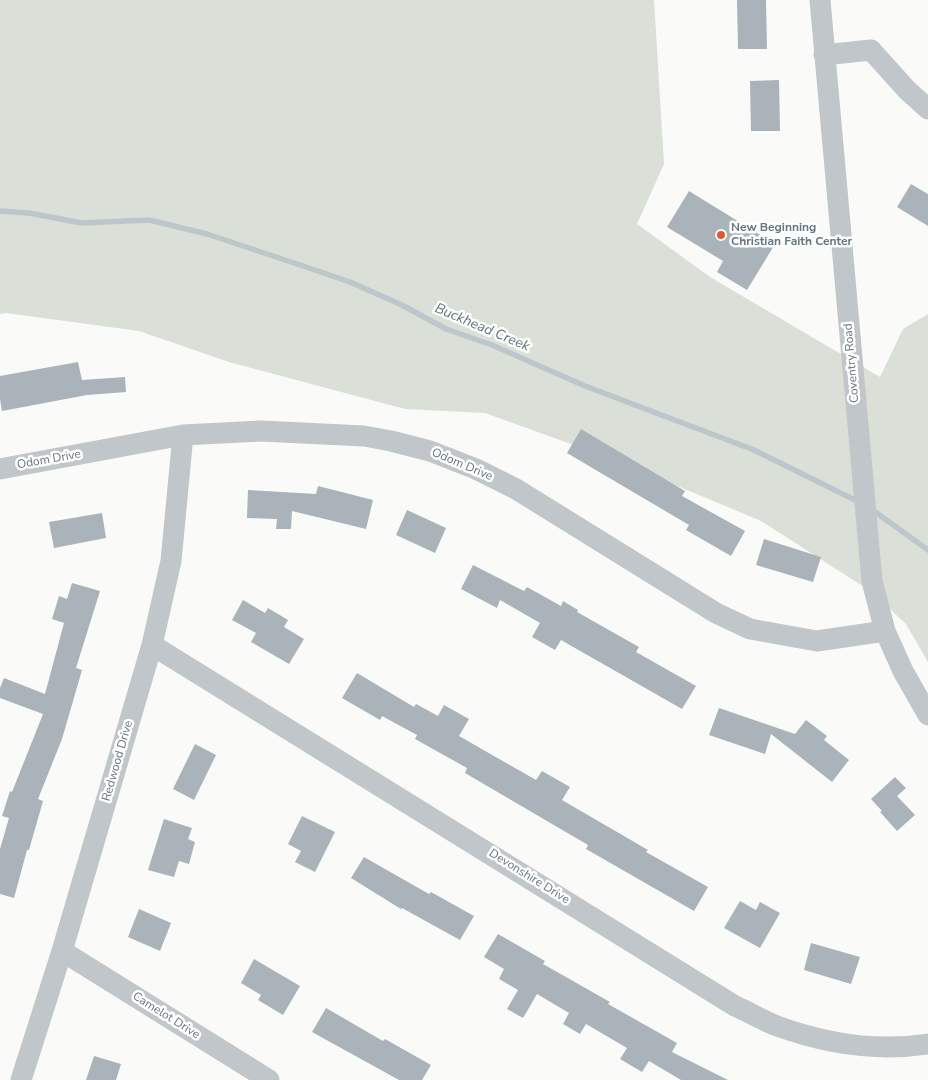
<!DOCTYPE html>
<html>
<head>
<meta charset="utf-8">
<style>
  body { margin:0 }
  canvas { display:block; background:#fafaf8 }
</style>
</head>
<body>
<canvas width="928" height="1080"></canvas>
<script>
const g = document.querySelector('canvas').getContext('2d');
g.lineJoin = 'round';
function fill(path, color) { g.fillStyle = color; g.fill(path, 'evenodd'); }
function trace(path, color, width, dash) { g.strokeStyle = color; g.lineWidth = width; g.lineCap = dash ? 'butt' : 'round'; g.setLineDash(dash || []); g.stroke(path); }
function label(font, color, halo, rows, align = 'center') {
  g.font = font + ' "Nunito Sans",sans-serif'; g.lineWidth = 5; g.setLineDash([]); g.textBaseline = 'middle'; g.strokeStyle = halo; g.fillStyle = color; for (const [text, x, y, turn = 0] of rows) {
    g.save(); g.translate(x, y); g.rotate((+turn || 0) * Math.PI / 180); g.textAlign = isNaN(turn) ? turn : align; if (halo) g.strokeText(text, 0, 0); g.fillText(text, 0, 0); g.restore();
  }
}
const green = new Path2D(`
  M 0,0 L 654,0 L 664,164 L 637,224 L 710,277 L 880,377 L 903,329 L 928,314 L 928,662 L 906,624 L 872,592 L 761,521 L 618,461 L 485,413 L 405,409 L 229,362 L 139,331 L 6,313 L 0,314 Z`);
const stream = new Path2D(`
  M 0,211 L 29,213 L 82,223 L 149,220 L 207,234 L 306,267 L 350,282 L 402,305 L 446,329 L 492,345 L 585,386 L 754,450 L 861,503
  M 871,509 L 928,550`);
const building = new Path2D(`
  M 737,0 L 766,0 L 767,49 L 738,49 Z
  M 779,80 L 780,131 L 751,131 L 750,81 Z
  M 911,184 L 928,194 L 928,226 L 897,207 Z
  M 689,191 L 775,244 L 747,290 L 717,272 L 723,261 L 667,227 Z
  M 78,362 L 82,380 L 125,377 L 126,392 L 87,395 L 2,411 L 0,399 L 0,376 Z
  M 581,429 L 685,491 L 682,496 L 745,531 L 731,556 L 686,530 L 689,525 L 567,453 Z
  M 318,486 L 373,500 L 366,529 L 292,511 L 291,529 L 276,529 L 277,519 L 247,518 L 248,490 L 316,494 Z
  M 407,510 L 446,528 L 435,553 L 396,535 Z
  M 102,513 L 106,538 L 54,548 L 49,522 Z
  M 764,539 L 821,557 L 813,582 L 756,565 Z
  M 473,565 L 524,591 L 527,587 L 561,606 L 563,601 L 578,610 L 577,612 L 639,647 L 636,652 L 696,686 L 682,709 L 561,640 L 555,650 L 532,637 L 540,623 L 500,600 L 497,608 L 461,589 Z
  M 72,583 L 100,591 L 76,668 L 82,670 L 62,739 L 38,799 L 43,801 L 29,850 L 27,850 L 14,898 L 0,894 L 0,849 L 9,818 L 2,816 L 10,791 L 12,792 L 43,714 L 0,698 L 0,688 L 4,678 L 45,694 L 64,623 L 52,619 L 59,596 L 67,599 Z
  M 243,600 L 265,613 L 268,608 L 288,620 L 284,627 L 304,639 L 289,664 L 251,642 L 256,633 L 232,620 Z
  M 357,673 L 414,707 L 416,704 L 438,716 L 444,705 L 469,719 L 459,736 L 536,780 L 542,771 L 570,787 L 562,800 L 648,850 L 646,852 L 708,887 L 694,911 L 586,849 L 588,845 L 465,773 L 467,768 L 415,739 L 417,735 L 382,716 L 380,720 L 342,698 Z
  M 719,708 L 795,734 L 806,720 L 827,736 L 824,740 L 849,760 L 832,782 L 771,734 L 765,754 L 709,735 Z
  M 195,744 L 216,755 L 194,800 L 173,789 Z
  M 895,777 L 906,788 L 897,796 L 915,815 L 897,831 L 880,812 L 882,811 L 871,799 Z
  M 302,816 L 335,832 L 315,872 L 295,862 L 301,851 L 288,844 Z
  M 164,819 L 192,828 L 188,839 L 195,842 L 189,864 L 179,861 L 174,877 L 148,870 Z
  M 364,857 L 429,894 L 431,892 L 474,916 L 460,940 L 402,908 L 401,909 L 351,878 Z
  M 740,901 L 756,910 L 760,902 L 780,913 L 760,948 L 724,928 Z
  M 139,909 L 171,923 L 160,951 L 128,937 Z
  M 498,934 L 545,961 L 543,964 L 610,1002 L 608,1004 L 677,1043 L 672,1052 L 728,1080 L 681,1080 L 649,1061 L 642,1072 L 620,1059 L 627,1048 L 586,1024 L 580,1034 L 563,1024 L 569,1013 L 537,994 L 523,1018 L 507,1009 L 518,990 L 499,979 L 504,969 L 484,957 Z
  M 811,943 L 860,957 L 851,984 L 804,970 Z
  M 254,959 L 300,986 L 283,1015 L 258,1000 L 261,995 L 241,983 Z
  M 326,1008 L 383,1041 L 385,1039 L 431,1065 L 422,1080 L 399,1080 L 312,1032 Z
  M 94,1056 L 121,1064 L 116,1080 L 86,1080 Z`);
const minor = new Path2D(`
  M 820,0 L 872,581 L 885,631 L 903,671 L 928,715
  M 824,55 L 871,50 L 907,90 L 928,109
  M 0,469 L 183,435 L 261,431 L 364,436 L 391,441 L 430,451 L 476,469 L 516,489 L 716,613 L 750,629 L 817,641 L 885,631
  M 152,645 L 735,1006 C 749,1012 762,1020 777,1026 C 824,1043 877,1052 928,1044
  M 62,951 L 269,1080
  M 21,1080 L 62,951 L 152,645 L 171,561 L 183,435`);
const markers = [
  [721,235,5,"#e15830"]
];
const poiNames = [
  ["New Beginning",731,228],
  ["Christian Faith Center",731,242]
];
const streetNames = [
  ["Coventry Road",852,363,-95],
  ["Odom Drive",49,460,-10],
  ["Odom Drive",462,465,23],
  ["Redwood Drive",118,761,-74],
  ["Devonshire Drive",529,877,32],
  ["Camelot Drive",166,1016,32]
];
const waterNames = [
  ["Buckhead Creek",482,328,23]
];
fill(green, '#dadfd7');
trace(stream, '#bbc7cb', 5.5);
fill(building, '#aab3b9');
trace(minor, '#c1c6ca', 21);
for (const [x, y, r, color] of markers) { const dot = new Path2D(); dot.arc(x, y, r, 0, 2 * Math.PI); g.fillStyle = color; g.fill(dot); trace(dot, '#fff', 2); }
label('bold 12px', '#657682', '#fff', poiNames, 'left');
label('12px', '#657682', '#fff', streetNames);
label('italic 14px', '#60757c', '#fff', waterNames);
</script>
</body>
</html>
